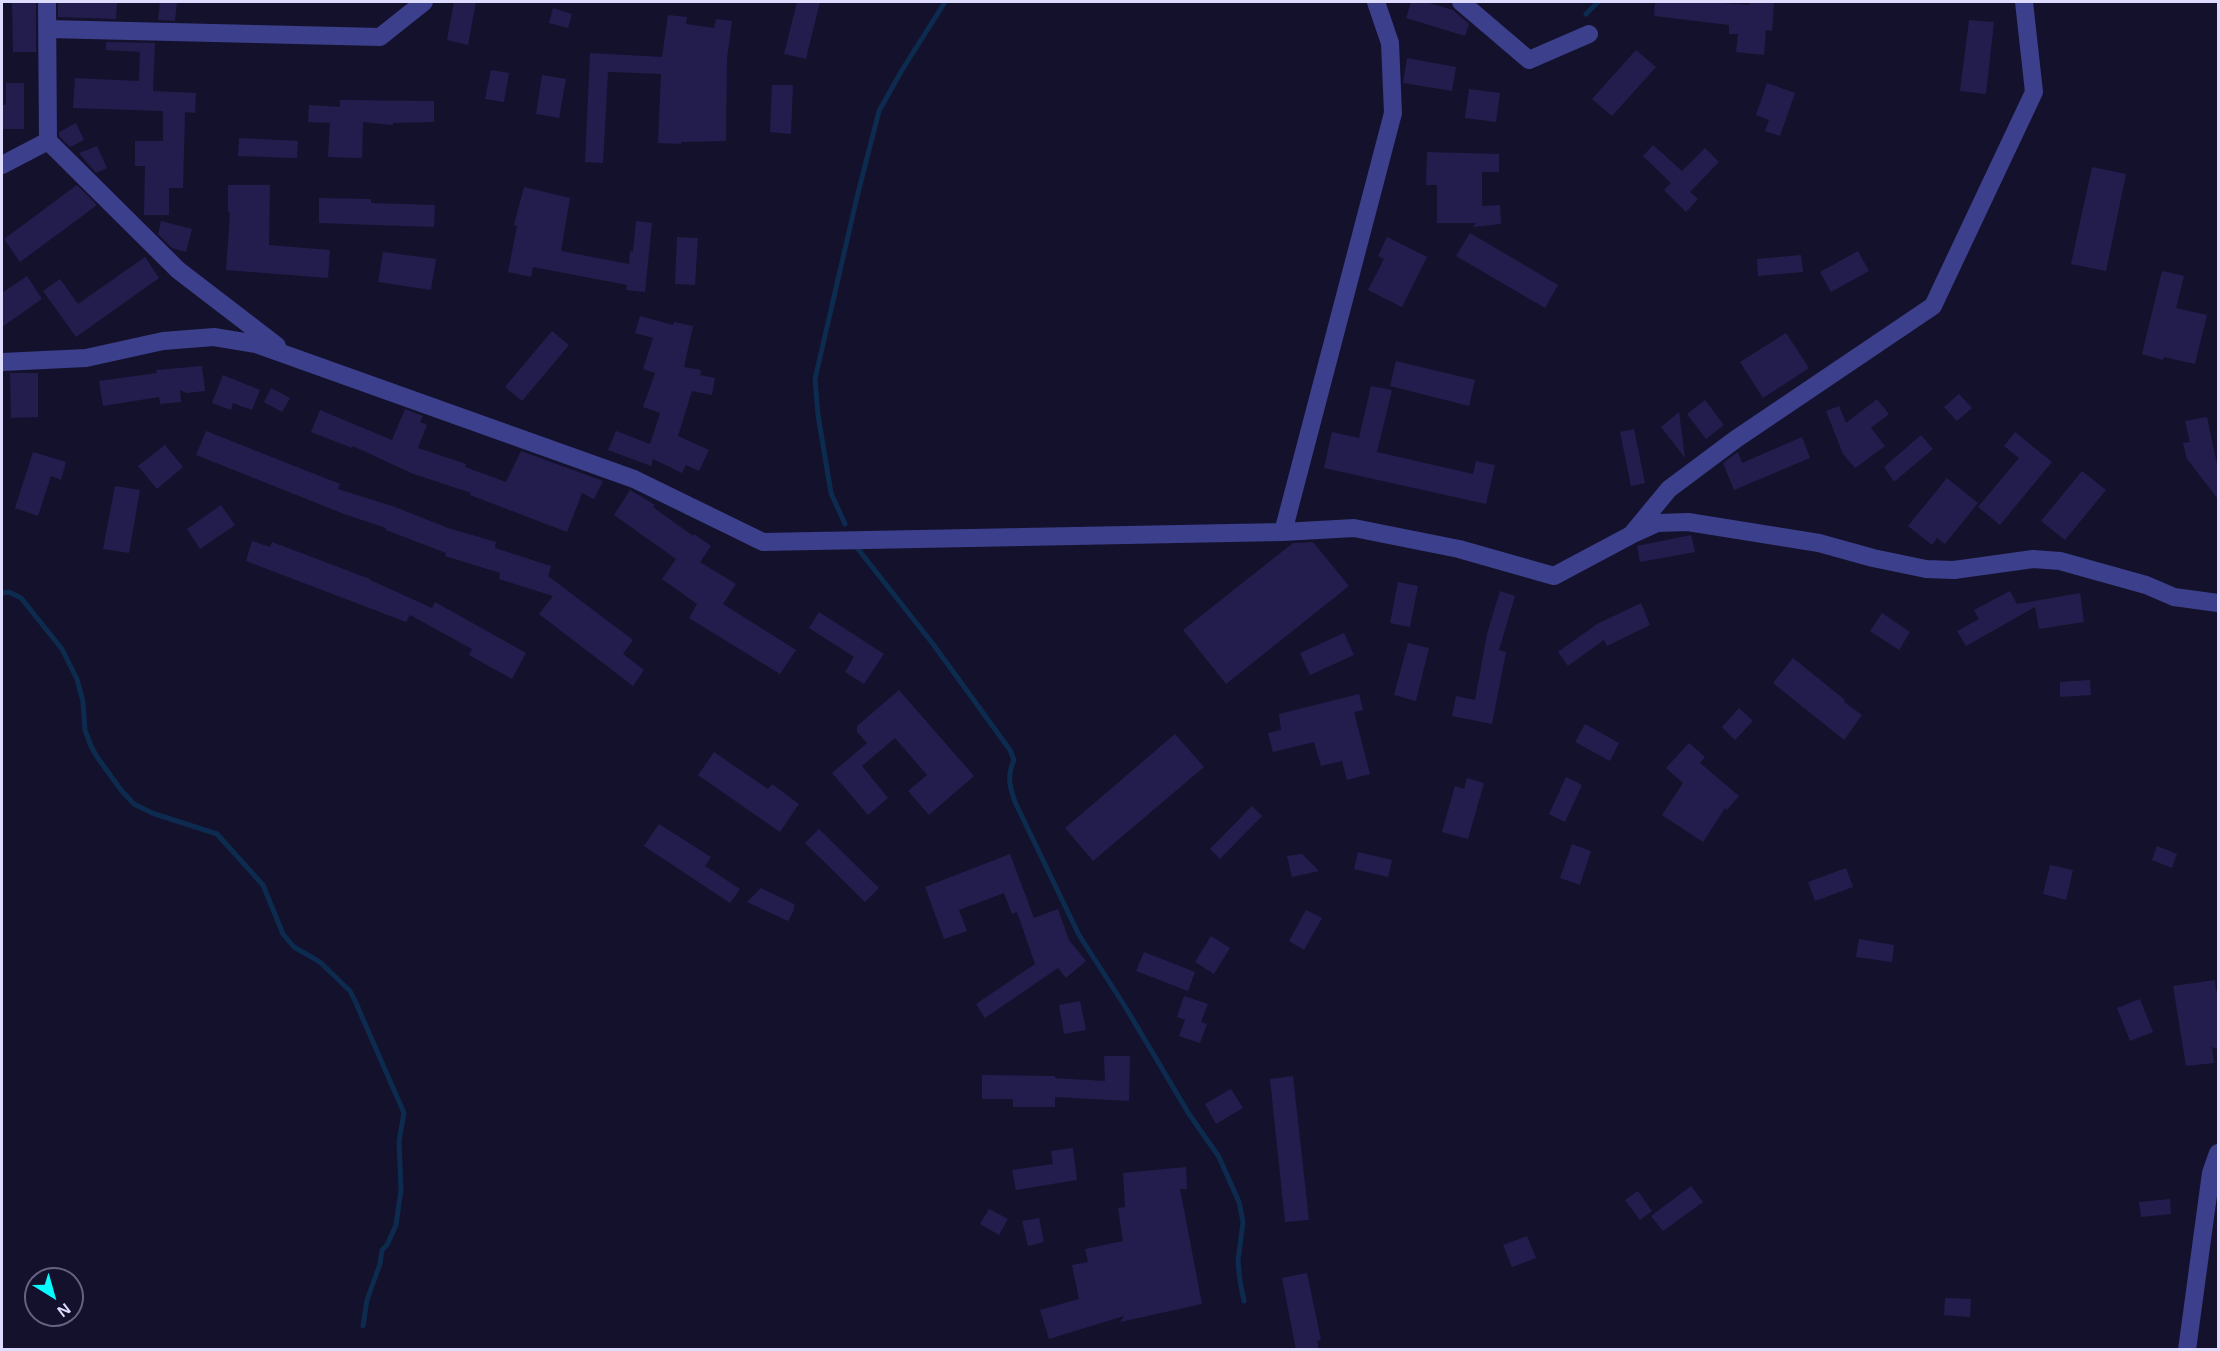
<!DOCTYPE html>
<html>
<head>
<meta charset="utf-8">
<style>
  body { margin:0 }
  #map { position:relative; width:2220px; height:1351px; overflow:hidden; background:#14112c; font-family:Arial,sans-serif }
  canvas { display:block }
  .frame { position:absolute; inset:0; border:3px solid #dddcff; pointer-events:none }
  .north { position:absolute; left:24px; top:1267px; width:60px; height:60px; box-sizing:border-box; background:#14112c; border:2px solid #646280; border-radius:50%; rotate:143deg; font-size:16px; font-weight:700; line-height:24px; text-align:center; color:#dddcff }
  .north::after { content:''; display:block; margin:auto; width:21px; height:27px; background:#08faff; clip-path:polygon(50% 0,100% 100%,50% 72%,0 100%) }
</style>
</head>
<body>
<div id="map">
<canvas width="2220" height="1351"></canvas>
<div class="frame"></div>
<div class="north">N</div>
</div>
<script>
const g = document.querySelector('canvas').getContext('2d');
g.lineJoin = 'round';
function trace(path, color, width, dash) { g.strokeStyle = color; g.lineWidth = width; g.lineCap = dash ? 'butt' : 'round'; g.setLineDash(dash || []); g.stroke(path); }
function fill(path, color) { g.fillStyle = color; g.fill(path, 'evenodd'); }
const stream = new Path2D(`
  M 1586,14 L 1598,2
  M 845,524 L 831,493 L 818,415 L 815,379 L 857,197 L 879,111 L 902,70 L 945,2
  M 858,549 L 933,644 L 1010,750 L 1014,760 C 1007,776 1009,785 1015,802 L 1079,935 L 1126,1008 L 1189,1114 L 1219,1157 L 1239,1202 L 1243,1222 L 1238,1261 L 1240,1281 L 1244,1301
  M 2,593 L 9,592 L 21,598 L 62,649 L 77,679 L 83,702 L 85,730 L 91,746 L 97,757 L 121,790 L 134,804 L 152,813 L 217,834 L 263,885 L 283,934 L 294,947 L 320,962 L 350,991 L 356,1003 L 404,1113 L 399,1141 L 401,1190 L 396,1225 L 387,1245 L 382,1250 L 380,1264 L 367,1300 L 363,1326`);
const building = new Path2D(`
  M 12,2 L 36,2 L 36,52 L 13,52 Z
  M 58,2 L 117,2 L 116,19 L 58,17 Z
  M 160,2 L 177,2 L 175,21 L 158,20 Z
  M 454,2 L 476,2 L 468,45 L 447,40 Z
  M 797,2 L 820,2 L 806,59 L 784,54 Z
  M 1411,2 L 1426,2 L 1453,10 L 1469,24 L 1465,36 L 1406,18 Z
  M 1655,2 L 1709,2 L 1749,5 L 1749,2 L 1774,2 L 1772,31 L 1766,30 L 1764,55 L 1736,52 L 1738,34 L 1729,34 L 1729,25 L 1654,16 Z
  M 553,8 L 572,14 L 568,28 L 549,23 Z
  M 668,15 L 687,17 L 686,24 L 714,28 L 716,19 L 732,21 L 727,59 L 726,141 L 681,142 L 681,144 L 658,143 L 661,74 L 608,72 L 603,163 L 585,162 L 590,53 L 662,57 Z
  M 1969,20 L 1994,22 L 1986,94 L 1960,91 Z
  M 106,42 L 155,43 L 153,91 L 196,93 L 195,113 L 185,112 L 183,188 L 169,188 L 169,215 L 144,215 L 145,166 L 135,166 L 135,141 L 163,141 L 163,111 L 73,108 L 75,78 L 139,81 L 140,52 L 106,50 Z
  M 1636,50 L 1656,67 L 1612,116 L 1592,99 Z
  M 1407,58 L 1456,67 L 1452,91 L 1403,83 Z
  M 491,70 L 509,73 L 504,102 L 485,99 Z
  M 542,75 L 566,79 L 559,118 L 536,114 Z
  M 6,83 L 24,83 L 24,129 L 2,129 L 2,105 L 6,105 Z
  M 1767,83 L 1795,93 L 1780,136 L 1765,131 L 1769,120 L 1756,115 Z
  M 772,85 L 793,85 L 791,134 L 770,132 Z
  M 1469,89 L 1500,93 L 1496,122 L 1465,118 Z
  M 340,100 L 434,101 L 434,122 L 393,123 L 393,125 L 363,122 L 362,158 L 328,157 L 330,123 L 308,122 L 309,105 L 340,107 Z
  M 76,123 L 84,140 L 70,147 L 59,136 L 59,132 Z
  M 239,138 L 298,141 L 297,158 L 238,156 Z
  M 1653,145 L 1682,171 L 1705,148 L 1719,162 L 1690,192 L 1698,199 L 1686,212 L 1664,190 L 1671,183 L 1643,156 Z
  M 97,146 L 107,168 L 96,173 L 79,153 Z
  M 1427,152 L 1499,154 L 1499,172 L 1482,172 L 1482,206 L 1500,205 L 1501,224 L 1473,227 L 1476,223 L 1437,223 L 1437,185 L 1426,185 Z
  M 2092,167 L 2126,174 L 2106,271 L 2071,264 Z
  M 77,185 L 97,205 L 20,262 L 4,239 Z
  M 228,185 L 270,185 L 269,245 L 330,250 L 328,278 L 226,270 L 230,213 L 228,212 Z
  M 524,187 L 570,198 L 561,251 L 629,264 L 630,251 L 633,252 L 636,221 L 652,223 L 645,292 L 626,290 L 627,285 L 533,267 L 531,277 L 508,272 L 517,226 L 514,225 Z
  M 319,198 L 371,199 L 371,203 L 435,205 L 434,227 L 319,223 Z
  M 161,221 L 192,229 L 186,252 L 172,248 L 158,234 Z
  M 1470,233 L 1558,285 L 1545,308 L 1456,256 Z
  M 677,237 L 698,238 L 695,285 L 675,284 Z
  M 1387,237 L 1427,257 L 1402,307 L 1368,290 L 1384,259 L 1378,256 Z
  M 1858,251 L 1869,271 L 1831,292 L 1820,272 Z
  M 383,252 L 436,259 L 431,290 L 378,282 Z
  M 1801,255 L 1803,272 L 1758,276 L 1757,259 Z
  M 145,257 L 159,278 L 76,337 L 43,291 L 60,279 L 78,304 Z
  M 2162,271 L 2184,276 L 2176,308 L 2207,315 L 2195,364 L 2164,357 L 2163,360 L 2142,354 Z
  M 27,276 L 42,299 L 2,327 L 2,293 Z
  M 640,316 L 673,325 L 674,322 L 693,326 L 684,367 L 701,370 L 700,375 L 715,378 L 712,395 L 692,391 L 678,436 L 709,450 L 699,471 L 686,465 L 682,473 L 653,459 L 651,466 L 608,450 L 616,431 L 650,444 L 660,413 L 643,407 L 655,373 L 643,369 L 653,338 L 635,333 Z
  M 552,331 L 569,345 L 522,401 L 505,387 Z
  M 1786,333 L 1809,368 L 1763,398 L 1740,362 Z
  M 1396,361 L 1475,380 L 1469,406 L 1390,386 Z
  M 202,366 L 205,391 L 187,393 L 180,390 L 181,402 L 160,404 L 159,397 L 103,406 L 99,381 L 157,373 L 156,370 Z
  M 10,373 L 38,373 L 38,417 L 11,418 Z
  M 223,375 L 260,390 L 252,410 L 233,403 L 231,410 L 212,403 Z
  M 1371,386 L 1392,390 L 1377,452 L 1473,474 L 1476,461 L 1495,465 L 1486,504 L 1324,468 L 1332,432 L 1359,438 Z
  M 271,388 L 290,398 L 282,412 L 264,402 Z
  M 1959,394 L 1972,408 L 1957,421 L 1944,407 Z
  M 1877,399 L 1889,414 L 1871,428 L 1885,446 L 1855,468 L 1843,454 L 1826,411 L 1839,406 L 1846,423 Z
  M 1705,400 L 1724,425 L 1706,439 L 1687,414 Z
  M 405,409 L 423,416 L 420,422 L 427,425 L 418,448 L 466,464 L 465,467 L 506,482 L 521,451 L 603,481 L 594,499 L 582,493 L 567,532 L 470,495 L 471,493 L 411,473 L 353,446 L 352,448 L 311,432 L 320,410 L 392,440 Z
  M 1679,412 L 1685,458 L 1661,427 Z
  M 2207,417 L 2218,469 L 2218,499 L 2187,459 L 2183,443 L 2190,442 L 2185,421 Z
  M 1634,429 L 1645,483 L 1631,486 L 1620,432 Z
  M 206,431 L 340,484 L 338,489 L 395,507 L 448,528 L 496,542 L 495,548 L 551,566 L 548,576 L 633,640 L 623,654 L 644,670 L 633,686 L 539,614 L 553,596 L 499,579 L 500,573 L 445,556 L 446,553 L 386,530 L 386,528 L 344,514 L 196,455 Z
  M 2015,432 L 2052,462 L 2000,525 L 1978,507 L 2019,458 L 2004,446 Z
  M 1921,435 L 1933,449 L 1894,482 L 1884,467 Z
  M 1802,437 L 1810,458 L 1734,490 L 1723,463 L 1738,452 L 1742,463 Z
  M 165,445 L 183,467 L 157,489 L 138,466 Z
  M 33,452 L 66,462 L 61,480 L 51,476 L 38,516 L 15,508 Z
  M 2082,471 L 2106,490 L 2065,540 L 2041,521 Z
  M 1947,478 L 1978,503 L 1945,544 L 1937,538 L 1932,545 L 1908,526 Z
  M 115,486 L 140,490 L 129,553 L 103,549 Z
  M 630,490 L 655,505 L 653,507 L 693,536 L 694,534 L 711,546 L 700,562 L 736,584 L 723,604 L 796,650 L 780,674 L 689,618 L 697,604 L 662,579 L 676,559 L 614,515 Z
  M 221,505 L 235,525 L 200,549 L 187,529 Z
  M 1691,535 L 1695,552 L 1640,562 L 1637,546 Z
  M 252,541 L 270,547 L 272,542 L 370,579 L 370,580 L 432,608 L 435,602 L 526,653 L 512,679 L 469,655 L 472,649 L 410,615 L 406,622 L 246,561 Z
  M 1313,542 L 1349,586 L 1226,684 L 1183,630 L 1293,543 Z
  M 1398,582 L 1418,586 L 1410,627 L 1390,623 Z
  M 1500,591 L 1515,596 L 1499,650 L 1506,652 L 1492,724 L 1452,716 L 1456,696 L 1475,700 L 1487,634 Z
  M 2010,591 L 2017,604 L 2080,593 L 2084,622 L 2039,629 L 2035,607 L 1966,646 L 1957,631 L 1979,619 L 1974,610 Z
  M 1641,603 L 1650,625 L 1607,646 L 1604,640 L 1568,666 L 1558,652 L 1597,624 Z
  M 819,612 L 884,654 L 864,684 L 845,672 L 854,657 L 809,628 Z
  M 1882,613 L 1910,632 L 1899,650 L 1870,631 Z
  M 1344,633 L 1354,655 L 1310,675 L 1300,653 Z
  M 1408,643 L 1429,648 L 1416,701 L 1394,695 Z
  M 1793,658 L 1845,700 L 1844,702 L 1862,715 L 1844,740 L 1773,683 Z
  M 2090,680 L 2091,695 L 2060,697 L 2060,682 Z
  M 899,690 L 974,776 L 929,815 L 908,791 L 927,775 L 895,738 L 862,766 L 888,798 L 868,815 L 832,773 L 867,743 L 857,732 L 857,726 Z
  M 1359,694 L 1363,710 L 1354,712 L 1370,774 L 1347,780 L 1342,761 L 1321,766 L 1314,742 L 1273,752 L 1268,733 L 1281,730 L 1279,714 Z
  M 1739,708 L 1753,721 L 1735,740 L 1722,727 Z
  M 1585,724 L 1619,743 L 1610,761 L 1575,742 Z
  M 1175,734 L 1204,767 L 1093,861 L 1065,828 Z
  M 1689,743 L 1705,757 L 1700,763 L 1739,796 L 1727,810 L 1725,808 L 1703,842 L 1662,815 L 1683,783 L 1666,768 Z
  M 714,752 L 768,789 L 772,784 L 799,804 L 780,832 L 698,775 Z
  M 1566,777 L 1582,785 L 1565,822 L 1549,814 Z
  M 1467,778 L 1484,783 L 1468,839 L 1442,832 L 1455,786 L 1464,789 Z
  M 1252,806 L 1262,816 L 1220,859 L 1210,849 Z
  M 659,824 L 711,857 L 705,866 L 740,889 L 730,903 L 644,846 Z
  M 819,829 L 879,888 L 865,902 L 805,843 Z
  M 1572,844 L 1591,851 L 1580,885 L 1560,878 Z
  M 2157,846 L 2177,854 L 2172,868 L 2152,860 Z
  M 1358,852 L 1392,860 L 1388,877 L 1354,869 Z
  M 1010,854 L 1034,918 L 1058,909 L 1069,940 L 1086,961 L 1066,978 L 1058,968 L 985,1018 L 976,1004 L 1035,964 L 1017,912 L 1012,914 L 1004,893 L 959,910 L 967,931 L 944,939 L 925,887 Z
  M 1302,854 L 1319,871 L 1292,877 L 1287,856 Z
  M 2050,865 L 2073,870 L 2066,900 L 2043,894 Z
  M 1846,868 L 1853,887 L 1815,901 L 1808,882 Z
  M 761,888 L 794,904 L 794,910 L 788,921 L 747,902 Z
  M 1306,910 L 1322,918 L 1304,950 L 1289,941 Z
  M 1211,936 L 1230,948 L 1214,974 L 1195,962 Z
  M 1859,939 L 1894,945 L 1892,962 L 1856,957 Z
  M 1144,952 L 1195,972 L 1188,991 L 1136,971 Z
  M 2215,980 L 2216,991 L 2218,991 L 2218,1049 L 2212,1047 L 2214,1063 L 2186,1066 L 2173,986 Z
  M 1184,996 L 1208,1004 L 1201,1022 L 1207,1024 L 1200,1043 L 1179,1036 L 1185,1020 L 1177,1017 Z
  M 2140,999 L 2153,1032 L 2130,1041 L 2117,1008 Z
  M 1080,1001 L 1086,1030 L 1064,1034 L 1059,1005 Z
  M 1104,1056 L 1130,1056 L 1129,1101 L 1055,1097 L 1055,1107 L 1013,1107 L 1013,1099 L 982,1099 L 982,1075 L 1055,1076 L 1055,1078 L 1105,1081 Z
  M 1293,1076 L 1309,1220 L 1285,1222 L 1270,1079 Z
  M 1231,1089 L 1243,1108 L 1216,1124 L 1205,1104 Z
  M 1073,1148 L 1077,1180 L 1016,1190 L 1012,1170 L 1053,1164 L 1051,1151 Z
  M 1186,1167 L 1187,1189 L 1180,1189 L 1202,1304 L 1120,1322 L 1124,1316 L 1049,1339 L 1040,1310 L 1079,1299 L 1072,1265 L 1088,1262 L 1085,1249 L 1123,1241 L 1118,1208 L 1125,1207 L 1123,1173 Z
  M 1691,1186 L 1703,1202 L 1663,1231 L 1651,1216 Z
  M 1638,1191 L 1652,1211 L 1640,1220 L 1625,1200 Z
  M 2170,1199 L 2171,1214 L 2141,1217 L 2139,1202 Z
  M 989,1209 L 1008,1219 L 999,1235 L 980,1224 Z
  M 1039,1218 L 1044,1242 L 1028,1246 L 1022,1221 Z
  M 1527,1236 L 1536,1258 L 1512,1267 L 1503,1245 Z
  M 1307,1273 L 1321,1340 L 1317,1341 L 1319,1350 L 1296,1350 L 1282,1278 Z
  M 1945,1298 L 1971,1299 L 1970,1317 L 1944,1315 Z`);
const minor = new Path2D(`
  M 1461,2 L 1529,60 L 1589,34
  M 47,29 L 380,37 L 424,2
  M 48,141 L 178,270 L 277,346
  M 2,165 L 48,141 L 47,2
  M 2,362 L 86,358 L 163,341 L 214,337 L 256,344 L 634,479 L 763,542 L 1283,532 L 1354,528 L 1459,549 L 1554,576 L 1631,535 L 1669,489 L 1736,439 L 1933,306 L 2034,92 L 2024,2
  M 1283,532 L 1393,113 L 1390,43 L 1376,2
  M 1635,533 L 1657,523 L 1688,522 L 1819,543 L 1873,558 L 1926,569 L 1954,570 L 2033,559 L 2060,561 L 2146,585 L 2174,597 L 2218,603
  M 2187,1350 L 2211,1173 L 2218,1153`);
trace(stream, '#0d2a4f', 5);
fill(building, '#231d4d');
trace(minor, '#3c3f8b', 18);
</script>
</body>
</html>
